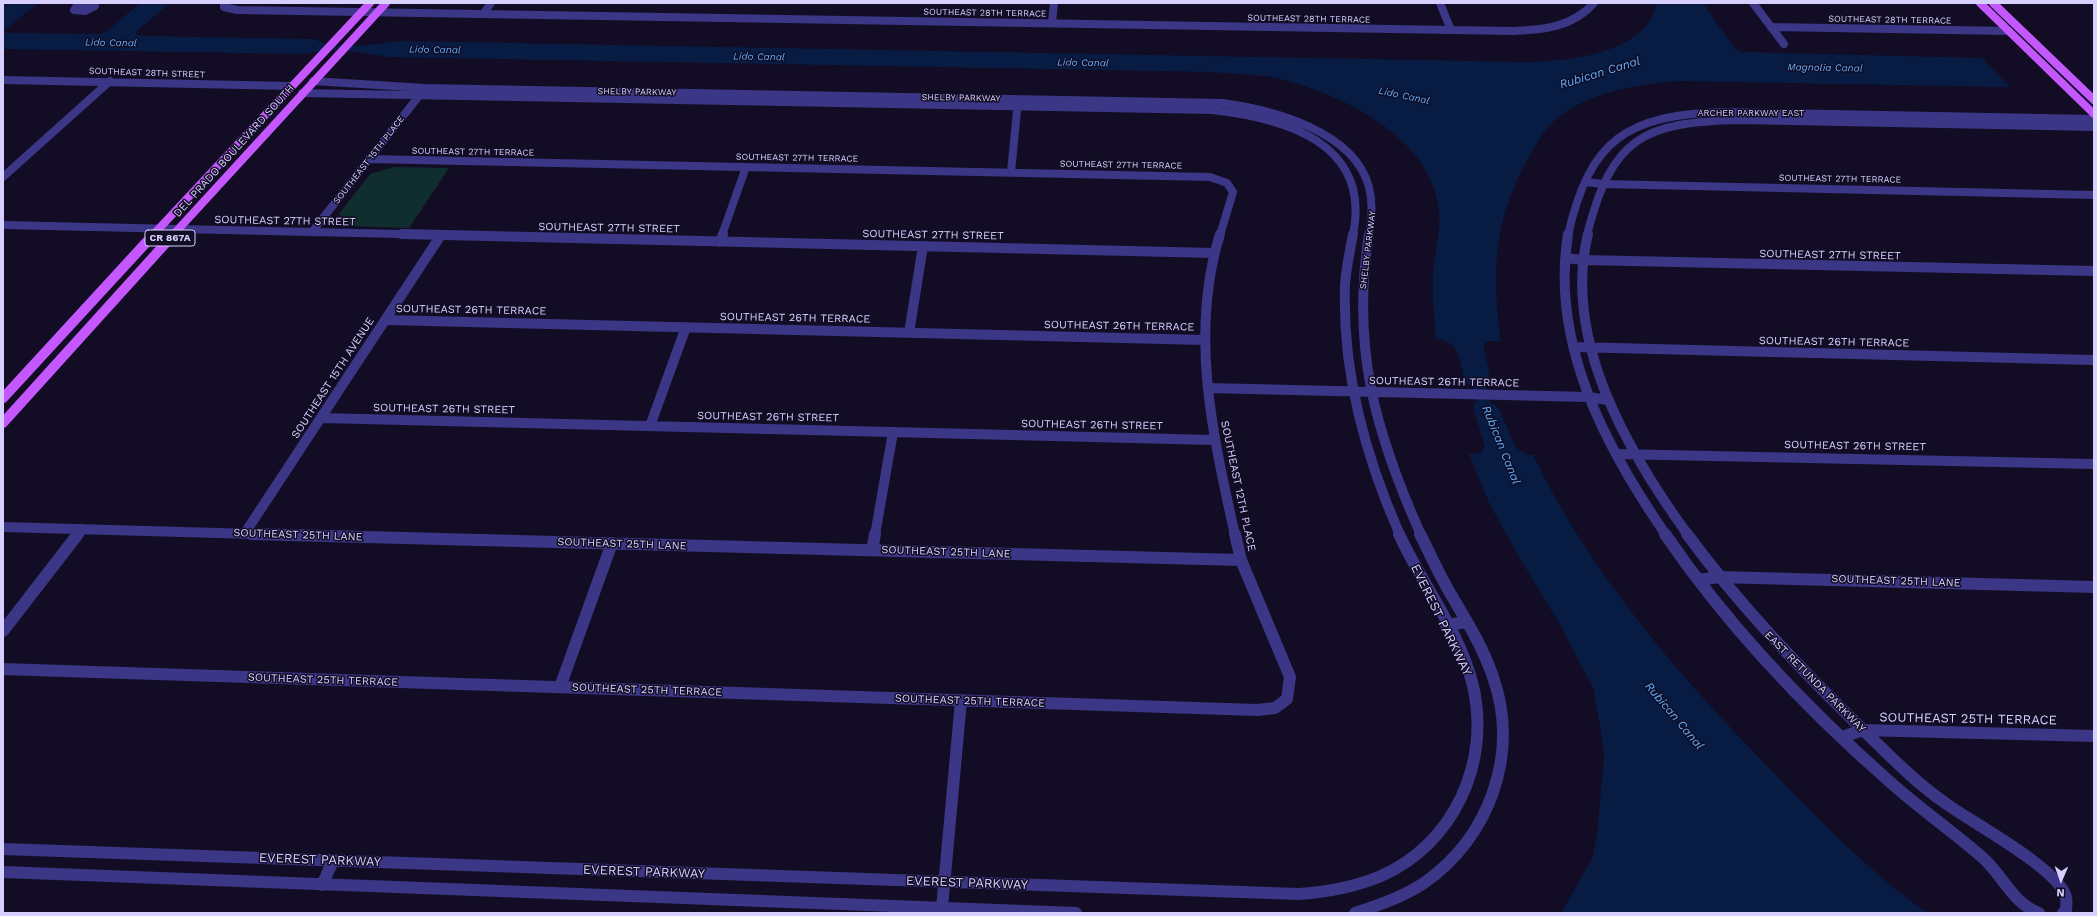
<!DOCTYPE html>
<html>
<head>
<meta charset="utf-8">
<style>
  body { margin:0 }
  #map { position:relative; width:2097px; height:916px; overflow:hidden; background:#120d24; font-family:"Work Sans",sans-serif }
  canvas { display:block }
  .frame { position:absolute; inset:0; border:4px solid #d7d0ff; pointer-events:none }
  .north { position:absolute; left:2041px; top:860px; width:40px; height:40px; -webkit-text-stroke:3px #120d24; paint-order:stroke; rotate:182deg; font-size:11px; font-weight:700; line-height:16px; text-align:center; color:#d7d0ff }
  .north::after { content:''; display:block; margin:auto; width:14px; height:18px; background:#d7d0ff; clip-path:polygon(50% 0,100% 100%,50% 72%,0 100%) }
</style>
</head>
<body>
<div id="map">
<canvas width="2097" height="916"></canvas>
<div class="frame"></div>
<div class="north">N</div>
</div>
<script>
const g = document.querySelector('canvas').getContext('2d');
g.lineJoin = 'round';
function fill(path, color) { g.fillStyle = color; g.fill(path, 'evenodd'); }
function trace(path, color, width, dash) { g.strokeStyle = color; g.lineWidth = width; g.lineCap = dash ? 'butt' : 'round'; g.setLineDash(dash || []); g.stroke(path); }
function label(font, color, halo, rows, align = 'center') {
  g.font = font + ' "Work Sans",sans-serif'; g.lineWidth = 3; g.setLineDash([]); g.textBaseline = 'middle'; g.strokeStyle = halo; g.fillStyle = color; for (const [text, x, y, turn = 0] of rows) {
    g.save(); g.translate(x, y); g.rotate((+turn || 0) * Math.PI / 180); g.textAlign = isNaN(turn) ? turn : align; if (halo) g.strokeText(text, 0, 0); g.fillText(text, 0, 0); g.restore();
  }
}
const green = new Path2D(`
  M 394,167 L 449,168 L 409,228 L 349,226 L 339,214 L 370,174 Z`);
const water = new Path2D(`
  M 9,3 L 38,3 L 3,31 L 3,8 Z
  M 140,3 L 170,3 L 137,31 L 136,34 L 140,36 L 314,39 C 339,52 376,43 403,41 L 1526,62 C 1564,61 1627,56 1650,20 C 1653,15 1656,9 1656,3 L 1703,3 L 1735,49 L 1741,52 L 1982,58 L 2010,87 L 1677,81 C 1634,85 1589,92 1555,120 C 1543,130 1537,144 1529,157 C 1494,218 1491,272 1501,341 L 1489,341 L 1484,344 L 1484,348 L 1491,382 L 1486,387 L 1490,402 L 1499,408 L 1515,447 L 1527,455 L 1533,455 C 1592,577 1682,679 1776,775 C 1824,824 1871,874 1928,913 L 1561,913 L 1592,859 L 1597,837 L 1604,756 L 1601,732 L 1593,688 L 1562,628 L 1522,562 L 1490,505 L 1469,454 L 1481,453 L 1485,447 L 1473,407 L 1477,401 L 1472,386 L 1465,382 C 1460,362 1461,342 1437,339 L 1435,331 C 1434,312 1432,293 1433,273 C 1434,253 1441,233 1439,213 C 1434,136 1337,91 1271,77 C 1252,74 1232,74 1213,72 L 389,57 C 362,53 332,46 305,54 L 3,49 L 3,31 L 5,33 L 100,34 L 107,31 Z`);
const minorFar2 = new Path2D(`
  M 85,3 L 77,6 L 74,10 L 85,11 L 95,6 L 94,3
  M 224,3 L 224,7 L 237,10 L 1513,31 C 1543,30 1573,27 1594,3
  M 1440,3 L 1451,30
  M 1753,3 L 1784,44
  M 484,13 L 491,3
  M 1052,23 L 1054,3
  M 1771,27 L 2009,31
  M 3,80 L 291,86
  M 313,81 L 425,88 L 1223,103 C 1273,110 1354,131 1369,187 C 1373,203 1372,219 1369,235
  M 302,93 L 1212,110 C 1285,118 1372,143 1353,235
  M 369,159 L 1210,177 L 1227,183 L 1233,192 L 1220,235
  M 1011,172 L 1018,101
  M 3,177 L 110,81
  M 1586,182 L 1603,184 L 2094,195
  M 3,225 L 445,235
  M 312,232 L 422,92
  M 722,235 L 746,167
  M 1568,235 C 1590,138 1628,115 1724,112 L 2094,119
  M 1587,235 C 1612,137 1643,122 1741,120 L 2094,127`);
const minorFar1 = new Path2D(`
  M 402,234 L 1214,253
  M 1220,234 C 1189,334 1213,436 1235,535
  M 1353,234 C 1350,251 1346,268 1345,285 C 1342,370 1366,458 1400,535
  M 1369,234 C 1351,347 1375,432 1421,535
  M 1568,234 C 1550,344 1606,448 1666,535
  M 1588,234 C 1562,340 1628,452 1688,535
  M 720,242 L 723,234
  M 1566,258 L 1583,260 L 2094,271
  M 386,320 L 1204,340
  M 909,333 L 923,246
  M 1574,347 L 2094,360
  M 1208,388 L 1588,397 L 1608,400
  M 322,418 L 1214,440
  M 650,426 L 686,327
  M 1616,454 L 2094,464
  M 3,527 L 289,535
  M 245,533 L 441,235
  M 78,535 L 82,529
  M 875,535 L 893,432`);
const minor = new Path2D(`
  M 251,534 L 1241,560
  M 1665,534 C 1727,625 1807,709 1890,782 C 1919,808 1952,831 1982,857 C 2003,875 2011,902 2039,913
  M 1687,534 C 1737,602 1795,663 1856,723 C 1885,751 1914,782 1948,805 C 1973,823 2059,869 2066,897 C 2067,902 2066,907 2066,912 L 2063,913
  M 872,550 L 875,534
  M 1699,580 L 1719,577 L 2094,587
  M 1446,625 L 1467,622
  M 3,631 L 78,534
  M 3,669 L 1257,710 L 1275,708 L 1287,699 L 1290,677 L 1241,560 L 1235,534
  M 560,687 L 612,543
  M 1842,737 L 1863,730 L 2094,736
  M 3,849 L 1299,894 C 1327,892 1355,887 1381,876 C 1454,844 1491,762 1473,686 C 1460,631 1422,585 1399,534
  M 3,872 L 1076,913
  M 322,885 L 333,861
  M 942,908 L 961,701
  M 1355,913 C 1379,905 1403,897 1424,883 C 1490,837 1520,753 1493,677 C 1483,647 1466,620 1450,593 C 1439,574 1430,554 1420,534`);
const majorFar1 = new Path2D(`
  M 1980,3 L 2094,114
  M 1993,3 L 2094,100
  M 153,235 L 370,3
  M 173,235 L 386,3`);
const major = new Path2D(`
  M 3,398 L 154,234
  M 3,423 L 174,234`);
const farStreetnames = [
  ["SOUTHEAST 28TH TERRACE",985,13,1],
  ["SOUTHEAST 28TH TERRACE",1309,19,1],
  ["SOUTHEAST 28TH TERRACE",1890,20,1],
  ["SOUTHEAST 28TH STREET",147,73,2],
  ["SHELBY PARKWAY",637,92,1],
  ["SHELBY PARKWAY",961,98,1],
  ["ARCHER PARKWAY EAST",1751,113],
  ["SOUTHEAST 27TH TERRACE",473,152,1],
  ["SOUTHEAST 27TH TERRACE",797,158,1],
  ["SOUTHEAST 15TH PLACE",369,160,-52],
  ["SOUTHEAST 27TH TERRACE",1121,165,1],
  ["SOUTHEAST 27TH TERRACE",1840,179,1],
  ["SHELBY PARKWAY",1368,250,-83]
];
const farWaternames = [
  ["Lido Canal",111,43,1],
  ["Lido Canal",435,50,1],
  ["Lido Canal",759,57,1],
  ["Lido Canal",1083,63,1],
  ["Magnolia Canal",1825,68,1],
  ["Lido Canal",1404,96,12]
];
const shields = [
  [170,238,50]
];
const shieldNames = [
  ["CR 867A",170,238]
];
const streetNames = [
  ["DEL PRADO BOULEVARD SOUTH",234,151,-48],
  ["SOUTHEAST 27TH STREET",285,221,1],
  ["SOUTHEAST 27TH STREET",609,228,1],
  ["SOUTHEAST 27TH STREET",933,235,1],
  ["SOUTHEAST 27TH STREET",1830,255,1],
  ["SOUTHEAST 26TH TERRACE",471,310,1],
  ["SOUTHEAST 26TH TERRACE",795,318,1],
  ["SOUTHEAST 26TH TERRACE",1119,326,1],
  ["SOUTHEAST 26TH TERRACE",1834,342,1],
  ["SOUTHEAST 15TH AVENUE",333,378,-57],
  ["SOUTHEAST 26TH TERRACE",1444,382,1],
  ["SOUTHEAST 26TH STREET",444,409,1],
  ["SOUTHEAST 26TH STREET",768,417,1],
  ["SOUTHEAST 26TH STREET",1092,425,1],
  ["SOUTHEAST 26TH STREET",1855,446,1],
  ["SOUTHEAST 12TH PLACE",1238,486,78],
  ["SOUTHEAST 25TH LANE",298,535,2],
  ["SOUTHEAST 25TH LANE",622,544,2],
  ["SOUTHEAST 25TH LANE",946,552,2],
  ["SOUTHEAST 25TH LANE",1896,581,2],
  ["SOUTHEAST 25TH TERRACE",323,680,2],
  ["EAST RETUNDA PARKWAY",1815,682,45],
  ["SOUTHEAST 25TH TERRACE",647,690,2],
  ["SOUTHEAST 25TH TERRACE",970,701,2]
];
const waterNames = [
  ["Rubican Canal",1600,73,-17],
  ["Rubican Canal",1501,445,68],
  ["Rubican Canal",1674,716,50]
];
const nearStreetnames = [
  ["EVEREST PARKWAY",1441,620,64],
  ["SOUTHEAST 25TH TERRACE",1968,719,1],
  ["EVEREST PARKWAY",320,860,2],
  ["EVEREST PARKWAY",644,872,2],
  ["EVEREST PARKWAY",967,883,2]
];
fill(green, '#102e2e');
fill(water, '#071b43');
trace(minorFar2, '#3b3685', 8);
trace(minorFar1, '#3b3685', 10);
trace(minor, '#3b3685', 12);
trace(majorFar1, '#c557ff', 8);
trace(major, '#c557ff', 10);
label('9px', '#d7d0ff', '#120d24', farStreetnames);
label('italic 10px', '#5eb0ff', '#120d24', farWaternames);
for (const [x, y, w] of shields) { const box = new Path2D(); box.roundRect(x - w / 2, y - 8, w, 16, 3); g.fillStyle = '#120d24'; g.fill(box); trace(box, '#d7d0ff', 1); }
label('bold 10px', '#d7d0ff', null, shieldNames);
label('11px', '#d7d0ff', '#120d24', streetNames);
label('italic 12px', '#5eb0ff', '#120d24', waterNames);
label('13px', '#d7d0ff', '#120d24', nearStreetnames);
</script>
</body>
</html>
